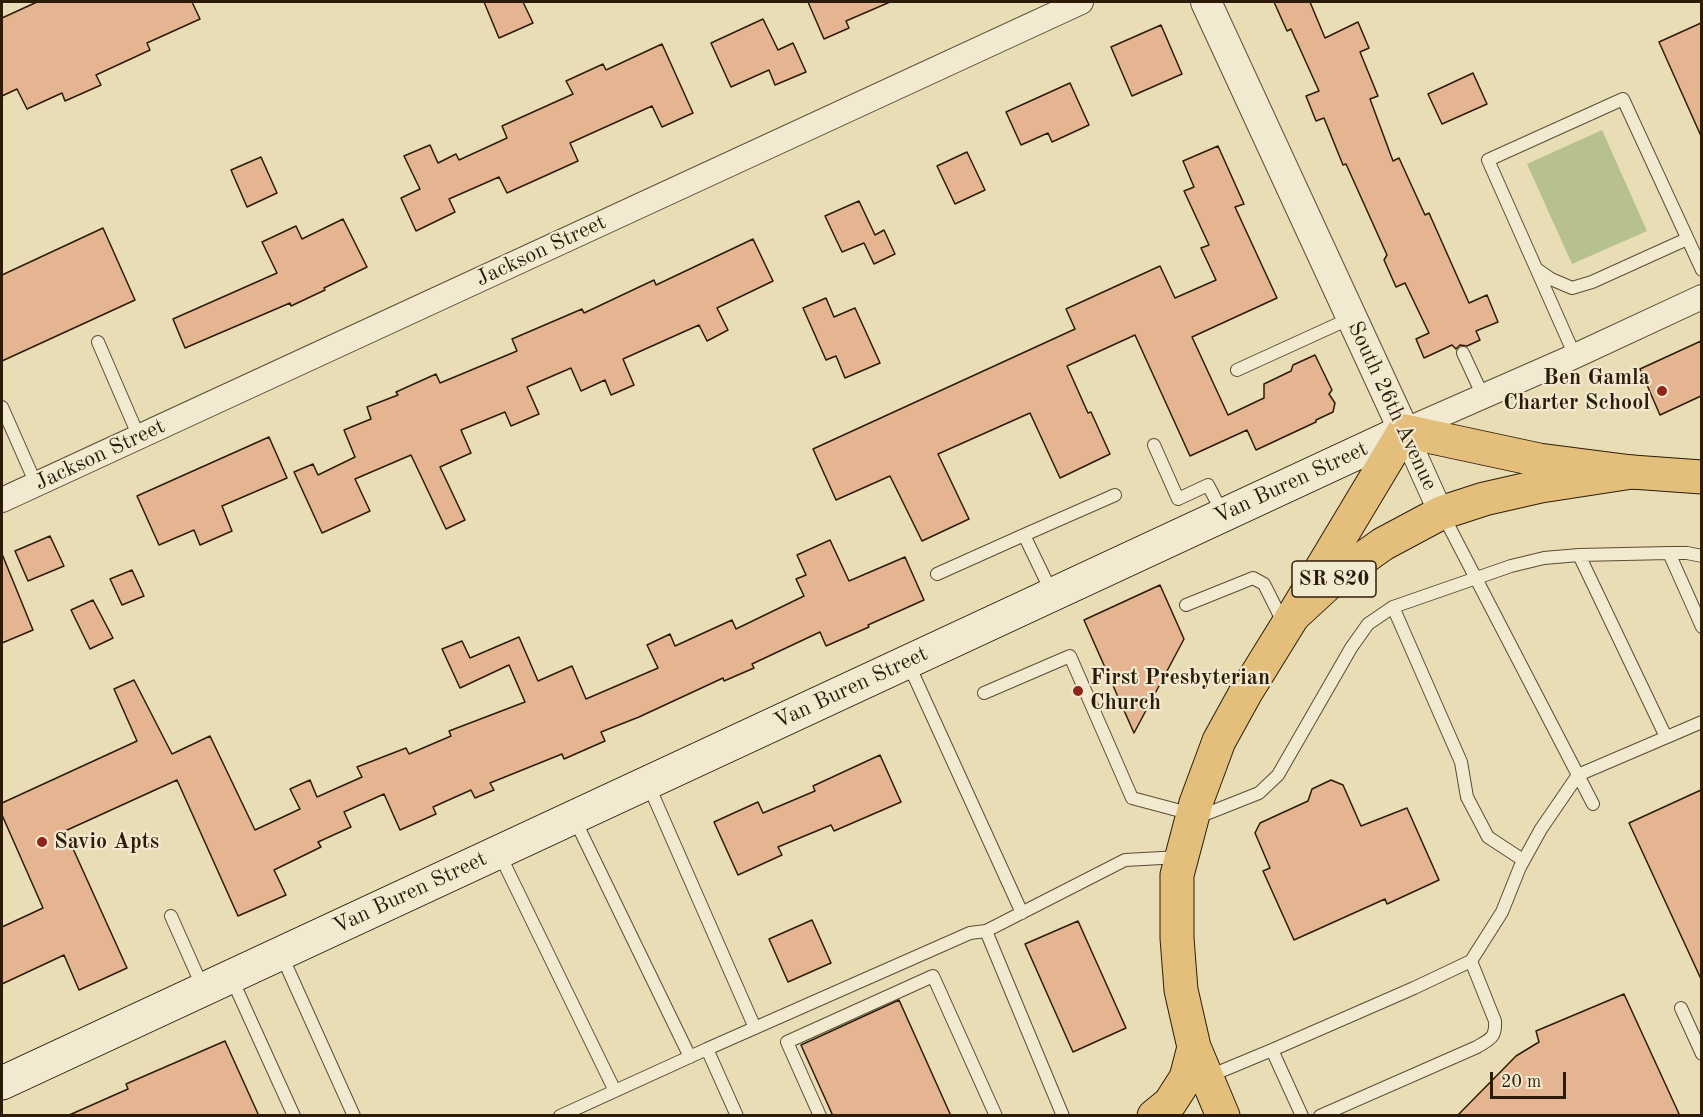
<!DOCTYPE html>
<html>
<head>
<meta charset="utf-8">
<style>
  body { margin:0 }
  #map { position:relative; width:1703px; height:1117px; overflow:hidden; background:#e9ddb6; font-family:"Old Standard TT",serif }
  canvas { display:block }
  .frame { position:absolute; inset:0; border:3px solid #2c1c07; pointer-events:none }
  .scale { position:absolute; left:1490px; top:1072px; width:76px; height:27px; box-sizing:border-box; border:3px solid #2c1c07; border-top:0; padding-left:8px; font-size:18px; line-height:21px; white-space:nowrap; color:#2c1c07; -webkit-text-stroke:4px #f1e9d0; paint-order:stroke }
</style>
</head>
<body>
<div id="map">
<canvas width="1703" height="1117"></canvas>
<div class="frame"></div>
<div class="scale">20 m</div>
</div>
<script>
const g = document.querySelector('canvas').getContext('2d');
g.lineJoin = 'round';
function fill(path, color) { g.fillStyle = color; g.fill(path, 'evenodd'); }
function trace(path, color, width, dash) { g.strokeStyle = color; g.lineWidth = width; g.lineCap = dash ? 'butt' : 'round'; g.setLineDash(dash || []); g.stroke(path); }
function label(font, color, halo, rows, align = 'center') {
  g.font = font + ' "Old Standard TT",serif'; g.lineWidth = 4.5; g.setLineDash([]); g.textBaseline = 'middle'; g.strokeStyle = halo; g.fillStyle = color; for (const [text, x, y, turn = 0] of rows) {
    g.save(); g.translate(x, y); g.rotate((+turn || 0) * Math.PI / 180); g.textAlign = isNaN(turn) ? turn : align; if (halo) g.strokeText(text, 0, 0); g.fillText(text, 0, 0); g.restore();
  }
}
const green = new Path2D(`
  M 1602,130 L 1647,231 L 1572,264 L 1527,164 Z`);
const building = new Path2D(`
  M 37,2 L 192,2 L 200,19 L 147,43 L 150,50 L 96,75 L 101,85 L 65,101 L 62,93 L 27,109 L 17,89 L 2,96 L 2,18 Z
  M 484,2 L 523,2 L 533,23 L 499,38 Z
  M 808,2 L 890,2 L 846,21 L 849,28 L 824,39 Z
  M 1274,2 L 1310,2 L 1325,38 L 1358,22 L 1369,48 L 1360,52 L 1378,96 L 1370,99 L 1393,161 L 1399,158 L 1425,215 L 1429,213 L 1469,303 L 1487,295 L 1498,322 L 1476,331 L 1480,340 L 1467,346 L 1460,345 L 1456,349 L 1452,345 L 1424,358 L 1416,339 L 1429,333 L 1405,283 L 1396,287 L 1384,260 L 1387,255 L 1346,164 L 1343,165 L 1324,118 L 1316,121 L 1306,96 L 1319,91 L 1291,29 L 1287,31 Z
  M 763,19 L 778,50 L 793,43 L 806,72 L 775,85 L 769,70 L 731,87 L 711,43 Z
  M 1701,23 L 1701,136 L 1659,42 Z
  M 1161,25 L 1182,74 L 1132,96 L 1111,47 Z
  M 662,44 L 693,113 L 662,127 L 652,106 L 570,143 L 578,161 L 507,193 L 499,177 L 449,199 L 455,212 L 416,231 L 401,198 L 420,189 L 404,156 L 430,145 L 438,163 L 456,154 L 459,160 L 507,138 L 502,126 L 573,94 L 566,81 L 603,64 L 606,70 Z
  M 1473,73 L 1487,104 L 1442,124 L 1428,94 Z
  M 1070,83 L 1089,125 L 1052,142 L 1048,133 L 1021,145 L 1006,112 Z
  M 1218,146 L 1244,204 L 1235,207 L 1277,298 L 1192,337 L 1228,415 L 1264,398 L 1264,384 L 1291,371 L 1293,365 L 1315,355 L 1332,390 L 1329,394 L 1335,403 L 1333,412 L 1316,420 L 1316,422 L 1256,450 L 1247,430 L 1190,456 L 1135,335 L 1067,366 L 1088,413 L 1091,412 L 1110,454 L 1060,478 L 1030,413 L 938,454 L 969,519 L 922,541 L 890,476 L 836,500 L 813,449 L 1075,329 L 1066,309 L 1160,266 L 1175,298 L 1216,280 L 1201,248 L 1209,245 L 1184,191 L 1194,187 L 1183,161 Z
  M 967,152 L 985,190 L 955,204 L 937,166 Z
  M 261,157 L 277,193 L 247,207 L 231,170 Z
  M 859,201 L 875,235 L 884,230 L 895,254 L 874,264 L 864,243 L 842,252 L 825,216 Z
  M 343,219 L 367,267 L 324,288 L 325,290 L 291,306 L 290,303 L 185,348 L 173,319 L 277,273 L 262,242 L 296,226 L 302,239 Z
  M 103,228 L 135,300 L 2,361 L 2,275 Z
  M 753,239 L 773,281 L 717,308 L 728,330 L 707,341 L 699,325 L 623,359 L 634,385 L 611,395 L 605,380 L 581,391 L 571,368 L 527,387 L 539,414 L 511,426 L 505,412 L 461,430 L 471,453 L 440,467 L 465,520 L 446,529 L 411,455 L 355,479 L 370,511 L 322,533 L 294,472 L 313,464 L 318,475 L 355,457 L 344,430 L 371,419 L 367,407 L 398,395 L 396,392 L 436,374 L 440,383 L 517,351 L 512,339 L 582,309 L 584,313 L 654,280 L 656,285 Z
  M 826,298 L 834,317 L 855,308 L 880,363 L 845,378 L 836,356 L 826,360 L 803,308 Z
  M 1701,341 L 1701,396 L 1660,415 L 1640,369 Z
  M 269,437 L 287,478 L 222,506 L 232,531 L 200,545 L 194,530 L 159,545 L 137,496 Z
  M 50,536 L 64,566 L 28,581 L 15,551 Z
  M 830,540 L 849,581 L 905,557 L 924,600 L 868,625 L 869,627 L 826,646 L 820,632 L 752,664 L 754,668 L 724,681 L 723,678 L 639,717 L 601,732 L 605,741 L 564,759 L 562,754 L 490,783 L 494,790 L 475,798 L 471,790 L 433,807 L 436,814 L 400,830 L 384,794 L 344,812 L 351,827 L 318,842 L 321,847 L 274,870 L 286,895 L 238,916 L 177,780 L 65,831 L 127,968 L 79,990 L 64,955 L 2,984 L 2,927 L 43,908 L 2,815 L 2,803 L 137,741 L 114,689 L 134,680 L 172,754 L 210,736 L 255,830 L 300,809 L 290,789 L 310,780 L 317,797 L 362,777 L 357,767 L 406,748 L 409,754 L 451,736 L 449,731 L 525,702 L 509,665 L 460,688 L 442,649 L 462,641 L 470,658 L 519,637 L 538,681 L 572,666 L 586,699 L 658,668 L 647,645 L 670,634 L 675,646 L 732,620 L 736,629 L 804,596 L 796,579 L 806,575 L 797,555 Z
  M 2,554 L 33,630 L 2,643 Z
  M 132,570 L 144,596 L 122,605 L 110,579 Z
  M 1160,585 L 1184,639 L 1134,733 L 1084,620 Z
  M 93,600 L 113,638 L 90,649 L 71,610 Z
  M 880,755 L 901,802 L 834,831 L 831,825 L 778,847 L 782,855 L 738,875 L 714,822 L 758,802 L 763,813 L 815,791 L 813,786 Z
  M 1331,780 L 1343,785 L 1361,826 L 1407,808 L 1439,880 L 1387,904 L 1385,899 L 1294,940 L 1263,871 L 1270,868 L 1255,833 L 1260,823 L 1308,801 L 1312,789 Z
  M 1701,790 L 1701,979 L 1629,823 Z
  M 812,920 L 831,963 L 788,982 L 769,939 Z
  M 1078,921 L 1126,1028 L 1073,1052 L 1025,944 Z
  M 1624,994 L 1680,1116 L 1457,1116 L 1516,1056 L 1539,1042 L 1536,1031 Z
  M 899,1000 L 951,1116 L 833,1116 L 801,1045 Z
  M 225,1041 L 259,1116 L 67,1116 L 128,1089 L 126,1084 Z`);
const service = new Path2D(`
  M 1538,270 L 1551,279 L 1572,288 L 1592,282 L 1687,239
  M 98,342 L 139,437
  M 1463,353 L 1483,396
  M 1575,356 L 1488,160 L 1623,99 L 1702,270
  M 1237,370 L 1351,318
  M 2,407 L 36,484
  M 1154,445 L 1178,499 L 1208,485 L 1223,514
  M 1442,513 L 1593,804
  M 1024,535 L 1115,495
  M 1669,553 L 1702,627
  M 1579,555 L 1666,737
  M 937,574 L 1024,535 L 1052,593
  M 1186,605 L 1253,578 L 1264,584 L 1284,624
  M 1393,607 L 1461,762 L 1467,797 L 1488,837 L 1523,860
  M 908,663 L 1022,913
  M 984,693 L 1070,656 L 1132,798 L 1192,814
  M 648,784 L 755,1028
  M 574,818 L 690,1057
  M 1196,818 L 1259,793 L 1278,775 L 1351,648 L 1368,624 L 1393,607 L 1511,566 L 1544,558 L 1579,555 L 1669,553 L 1687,553 L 1702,556
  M 499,853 L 615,1091
  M 171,916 L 203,988
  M 986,931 L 1063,1116
  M 281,954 L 354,1116
  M 231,977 L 294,1116
  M 1681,1008 L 1702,1054
  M 707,1049 L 970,933 L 986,931 L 1125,860 L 1180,857
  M 1272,1050 L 1302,1116
  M 1207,1077 L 1272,1050 L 1414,988 L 1471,961 L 1502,912 L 1520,867 L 1541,829 L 1578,775 L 1702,722
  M 560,1116 L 707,1049 L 737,1116
  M 820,1116 L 787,1042 L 933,976 L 996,1116
  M 1320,1116 L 1477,1047 C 1490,1039 1496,1038 1495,1021 L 1471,961`);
const minor = new Path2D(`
  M 2,500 L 1081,2
  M 1441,513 L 1404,431 L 1575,356 L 1702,297`);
const tertiary = new Path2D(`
  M 1206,2 L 1404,431`);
const secondary = new Path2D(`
  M 2,1083 L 1404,431`);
const primary = new Path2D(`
  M 1154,1116 L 1170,1103 L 1186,1078 L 1194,1047
  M 1223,1116 L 1194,1047 L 1181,990 L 1177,938 L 1177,875 L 1196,803 L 1219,741 L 1246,692 L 1293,616 L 1331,581 L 1383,544 L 1441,513 L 1484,499 L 1541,486 L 1632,472 L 1702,477`);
const trunk = new Path2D(`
  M 1293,616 L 1404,431 L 1539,460 L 1632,472`);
const markers = [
  [1662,391,6,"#8f2418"],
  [1078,691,6,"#8f2418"],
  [42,842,6,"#8f2418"]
];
const shields = [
  [1334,579,84]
];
const shieldNames = [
  ["SR 820",1334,579]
];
const streetNames = [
  ["Jackson Street",541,251,-25],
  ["South 26th Avenue",1392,406,65],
  ["Jackson Street",100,455,-25],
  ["Van Buren Street",1291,483,-25],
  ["Van Buren Street",851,688,-25],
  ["Van Buren Street",410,893,-25]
];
const poiNames = [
  ["Ben Gamla",1650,378,"right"],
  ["Charter School",1650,403,"right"],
  ["First Presbyterian",1090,678],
  ["Church",1090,703],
  ["Savio Apts",54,842]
];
fill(green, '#b7c18d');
fill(building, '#e5b591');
trace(building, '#2c1c07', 1.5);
trace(service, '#5b4c33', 14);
trace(minor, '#5b4c33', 26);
trace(tertiary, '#5b4c33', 32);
trace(secondary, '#2c1c07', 35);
trace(primary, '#2c1c07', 35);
trace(trunk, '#2c1c07', 35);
trace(service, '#f1e9d0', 12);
trace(minor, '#f1e9d0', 24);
trace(tertiary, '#f1e9d0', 30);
trace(secondary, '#f1e9d0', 33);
trace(primary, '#e4be7b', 33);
trace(trunk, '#e4be7b', 33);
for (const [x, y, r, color] of markers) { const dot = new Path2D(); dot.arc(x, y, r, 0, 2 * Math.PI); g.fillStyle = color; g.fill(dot); trace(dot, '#f1e9d0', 2); }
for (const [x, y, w] of shields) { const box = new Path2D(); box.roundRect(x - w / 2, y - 18, w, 36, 4.5); g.fillStyle = '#f1e9d0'; g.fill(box); trace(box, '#2c1c07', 1.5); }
label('bold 21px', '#2c1c07', null, shieldNames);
label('22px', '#2c1c07', '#f1e9d0', streetNames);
label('bold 22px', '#2c1c07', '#f1e9d0', poiNames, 'left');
</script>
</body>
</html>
